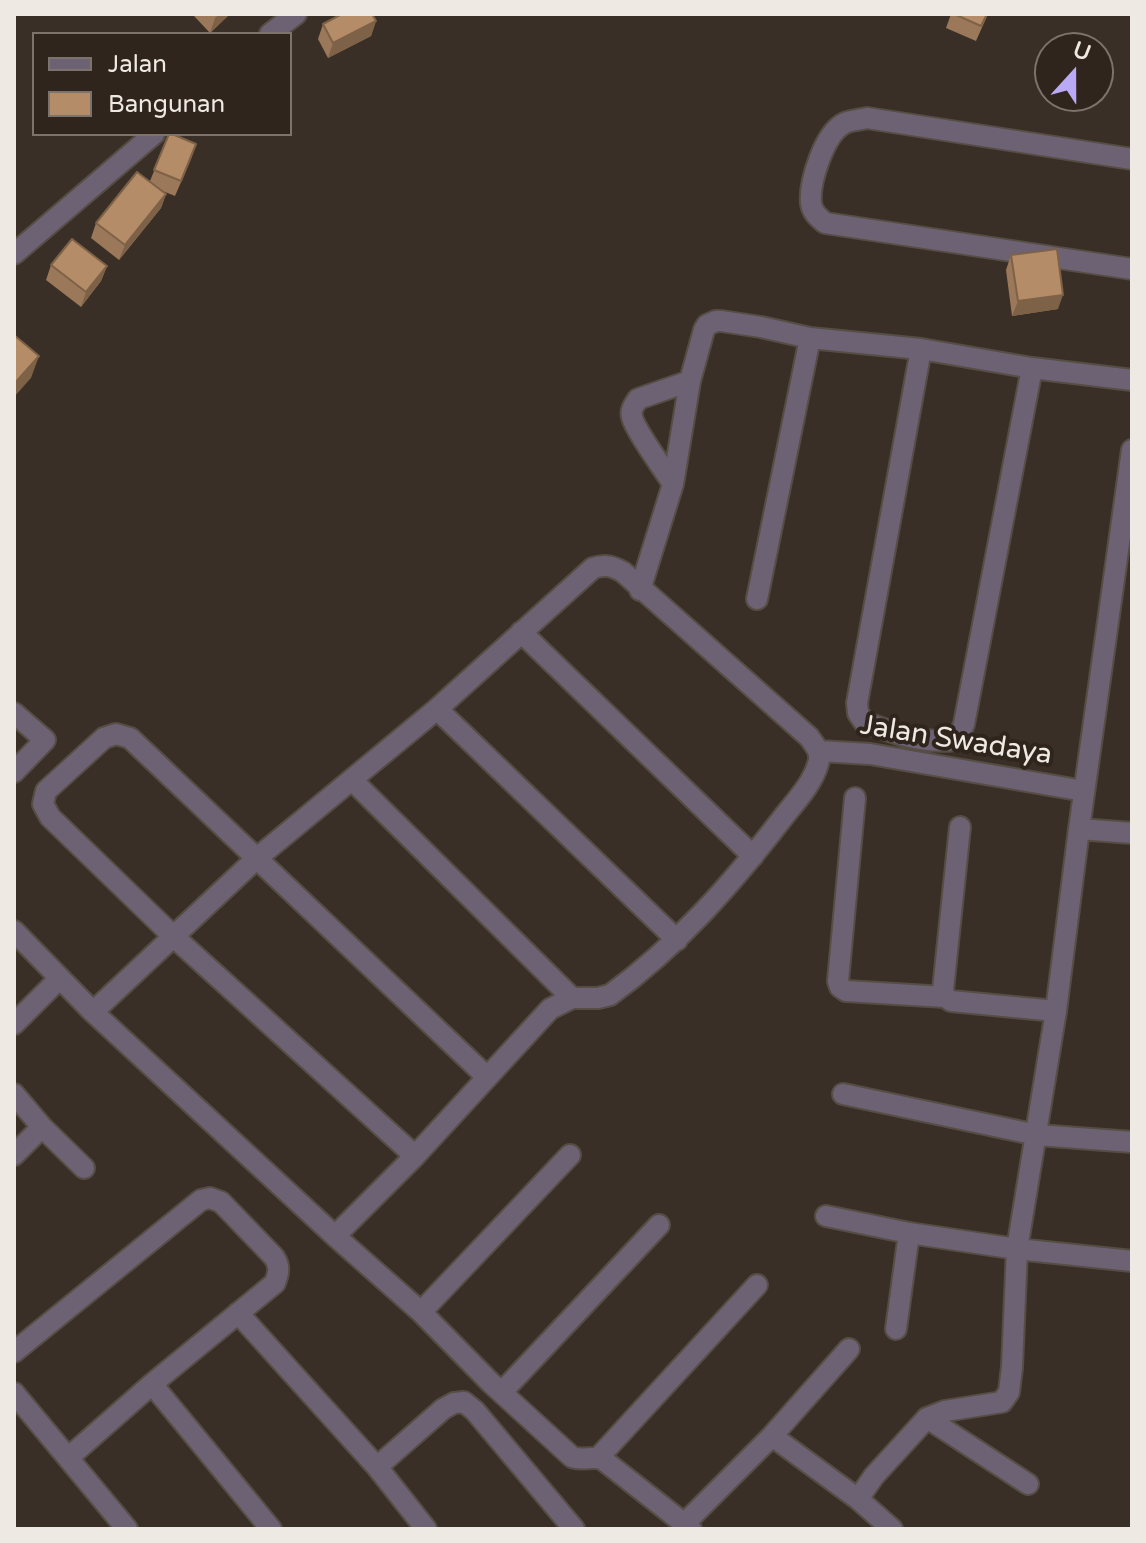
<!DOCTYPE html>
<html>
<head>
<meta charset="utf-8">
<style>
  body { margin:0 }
  #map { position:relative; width:1146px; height:1543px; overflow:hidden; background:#392f26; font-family:"Varela Round",sans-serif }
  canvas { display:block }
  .frame { position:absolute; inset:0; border:16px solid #efe9e3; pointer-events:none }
  .legend { position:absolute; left:32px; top:32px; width:260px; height:104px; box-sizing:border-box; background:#2f251d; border:2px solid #7c736c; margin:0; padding:10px 14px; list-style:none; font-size:24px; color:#efe9e3 }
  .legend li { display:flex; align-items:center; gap:16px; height:40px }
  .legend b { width:40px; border:2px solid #7c736c }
  .north { position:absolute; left:1034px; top:32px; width:80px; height:80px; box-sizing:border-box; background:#2f251d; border:2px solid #7c736c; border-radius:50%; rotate:21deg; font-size:22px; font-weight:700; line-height:32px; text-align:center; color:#efe9e3 }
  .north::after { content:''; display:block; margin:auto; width:28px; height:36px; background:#baaaf6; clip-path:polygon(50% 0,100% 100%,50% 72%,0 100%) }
</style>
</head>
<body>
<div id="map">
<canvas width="1146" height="1543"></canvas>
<div class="frame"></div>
<ul class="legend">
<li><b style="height:10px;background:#6d6274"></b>Jalan</li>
<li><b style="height:22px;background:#b48c67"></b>Bangunan</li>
</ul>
<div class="north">U</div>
</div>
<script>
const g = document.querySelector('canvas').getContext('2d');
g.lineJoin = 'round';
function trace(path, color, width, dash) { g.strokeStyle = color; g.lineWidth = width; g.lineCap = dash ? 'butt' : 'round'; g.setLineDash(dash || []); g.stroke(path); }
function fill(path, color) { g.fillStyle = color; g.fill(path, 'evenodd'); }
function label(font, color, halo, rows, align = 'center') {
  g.font = font + ' "Varela Round",sans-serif'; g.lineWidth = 8; g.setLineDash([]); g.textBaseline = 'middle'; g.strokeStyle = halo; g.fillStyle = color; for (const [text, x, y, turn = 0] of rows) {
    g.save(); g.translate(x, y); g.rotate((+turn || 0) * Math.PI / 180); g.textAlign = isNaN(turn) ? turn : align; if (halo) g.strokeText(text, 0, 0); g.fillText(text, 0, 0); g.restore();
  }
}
const street = new Path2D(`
  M 270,34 L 296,14
  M 1132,159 L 867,118 C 860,120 849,120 843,124 C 824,135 809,182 811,203 C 812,212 818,217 825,223 L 1132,269
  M 14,254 L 154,134
  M 921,349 L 857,703 L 858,713 L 864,722 C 894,733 922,744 955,740 L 960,734 L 964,724 L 1032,368
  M 673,484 C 664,470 635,430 632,417 C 630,410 634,405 638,399 L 690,381
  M 640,590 L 673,484 L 690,381 L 704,330 L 707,325 L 716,321 L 721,321 L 761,327 L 810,338 L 921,349 L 1032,368 L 1132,380
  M 757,599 L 810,338
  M 521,632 L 753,856
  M 437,709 L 677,940
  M 14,713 L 45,740 L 14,772
  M 819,751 L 870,754 L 1084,791
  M 352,780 L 572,998
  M 855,798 L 838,981 L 840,987 L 846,991 L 945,997
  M 960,827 L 943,990 L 945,997 L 951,1001 L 1056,1011
  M 1079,829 L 1132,833
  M 14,931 L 93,1012 L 335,1236 L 421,1312 L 491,1383 L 572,1457 C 582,1461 592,1456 602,1459 L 691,1529
  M 93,1012 L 257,858 L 437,709 L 593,568 C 606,564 612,566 623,572 L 809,737 C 815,745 822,753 818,764 C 812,785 794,803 781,820 C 731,885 676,947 610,995 L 598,998 L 572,998 L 550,1009 L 415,1156 L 335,1236
  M 14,1024 L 60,978
  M 14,1094 L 42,1127 L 84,1168
  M 843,1094 L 1037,1135 L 1132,1142
  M 14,1155 L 42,1127
  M 415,1156 L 173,936 L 50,817 L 43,804 L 46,791 L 104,738 L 116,734 L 130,738 L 486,1076
  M 826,1216 L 909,1233 L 1017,1249 L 1132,1261
  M 421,1312 L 570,1155
  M 238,1313 L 377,1467 L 426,1529
  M 896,1329 L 909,1233
  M 14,1352 L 201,1200 L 210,1198 L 221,1202 L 274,1257 C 280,1266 279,1272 275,1283 L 152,1384 L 68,1458
  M 152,1384 L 271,1529
  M 502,1392 L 659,1225
  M 14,1393 L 127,1529
  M 927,1418 L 1028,1484
  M 772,1436 L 849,1349
  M 598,1458 L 757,1285
  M 377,1467 L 443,1409 L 454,1403 L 464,1402 L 475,1411 L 574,1529
  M 684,1524 L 772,1436 L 858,1499
  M 892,1529 L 858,1499 L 874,1476 L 927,1418 L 945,1411 L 1002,1402 L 1009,1392 L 1012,1367 L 1017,1249 L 1056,1011 L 1079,829 L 1132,450`);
const wall = new Path2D(`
  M 194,14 L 230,14 L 210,33 L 194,16 Z
  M 951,14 L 988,14 L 976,41 L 946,28 Z
  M 376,21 L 371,36 L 328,58 L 318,39 L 323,24 Z
  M 169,134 L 196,144 L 191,159 L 175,196 L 160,190 L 166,194 L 161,208 L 119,260 L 91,238 L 96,223 L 150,181 Z
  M 1011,255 L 1058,309 L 1012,316 L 1006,270 Z
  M 51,265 L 107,266 L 101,281 L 81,307 L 46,280 Z`);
const shadedWall = new Path2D(`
  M 220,14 L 230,14 L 210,33 L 215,18 Z
  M 376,21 L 371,36 L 328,58 L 333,43 Z
  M 166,194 L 161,208 L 119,260 L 125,245 Z
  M 107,266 L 101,281 L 81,307 L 86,292 Z
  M 1063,295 L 1058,309 L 1012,316 L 1018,301 Z
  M 39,356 L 31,378 L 14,397 L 14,384 Z`);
const building = new Path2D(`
  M 342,14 L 372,14 L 376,21 L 333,43 L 323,24 Z
  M 954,14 L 987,14 L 981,26 Z
  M 169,134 L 172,134 L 196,144 L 181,181 L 154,170 Z
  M 137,172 L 166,194 L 125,245 L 96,223 Z
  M 72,239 L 107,266 L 86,292 L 51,265 Z
  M 1057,249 L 1063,295 L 1018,301 L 1011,255 Z
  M 14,335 L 39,356 L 14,384 Z`);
const streetNames = [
  ["Jalan Swadaya",956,741,9]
];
trace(street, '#564d44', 24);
trace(street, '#6d6274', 20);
fill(wall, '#9b7859');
fill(shadedWall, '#7e6248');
fill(building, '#b48c67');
trace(building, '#7e6248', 2);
label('28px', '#efe9e3', '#2f251d', streetNames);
</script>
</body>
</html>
